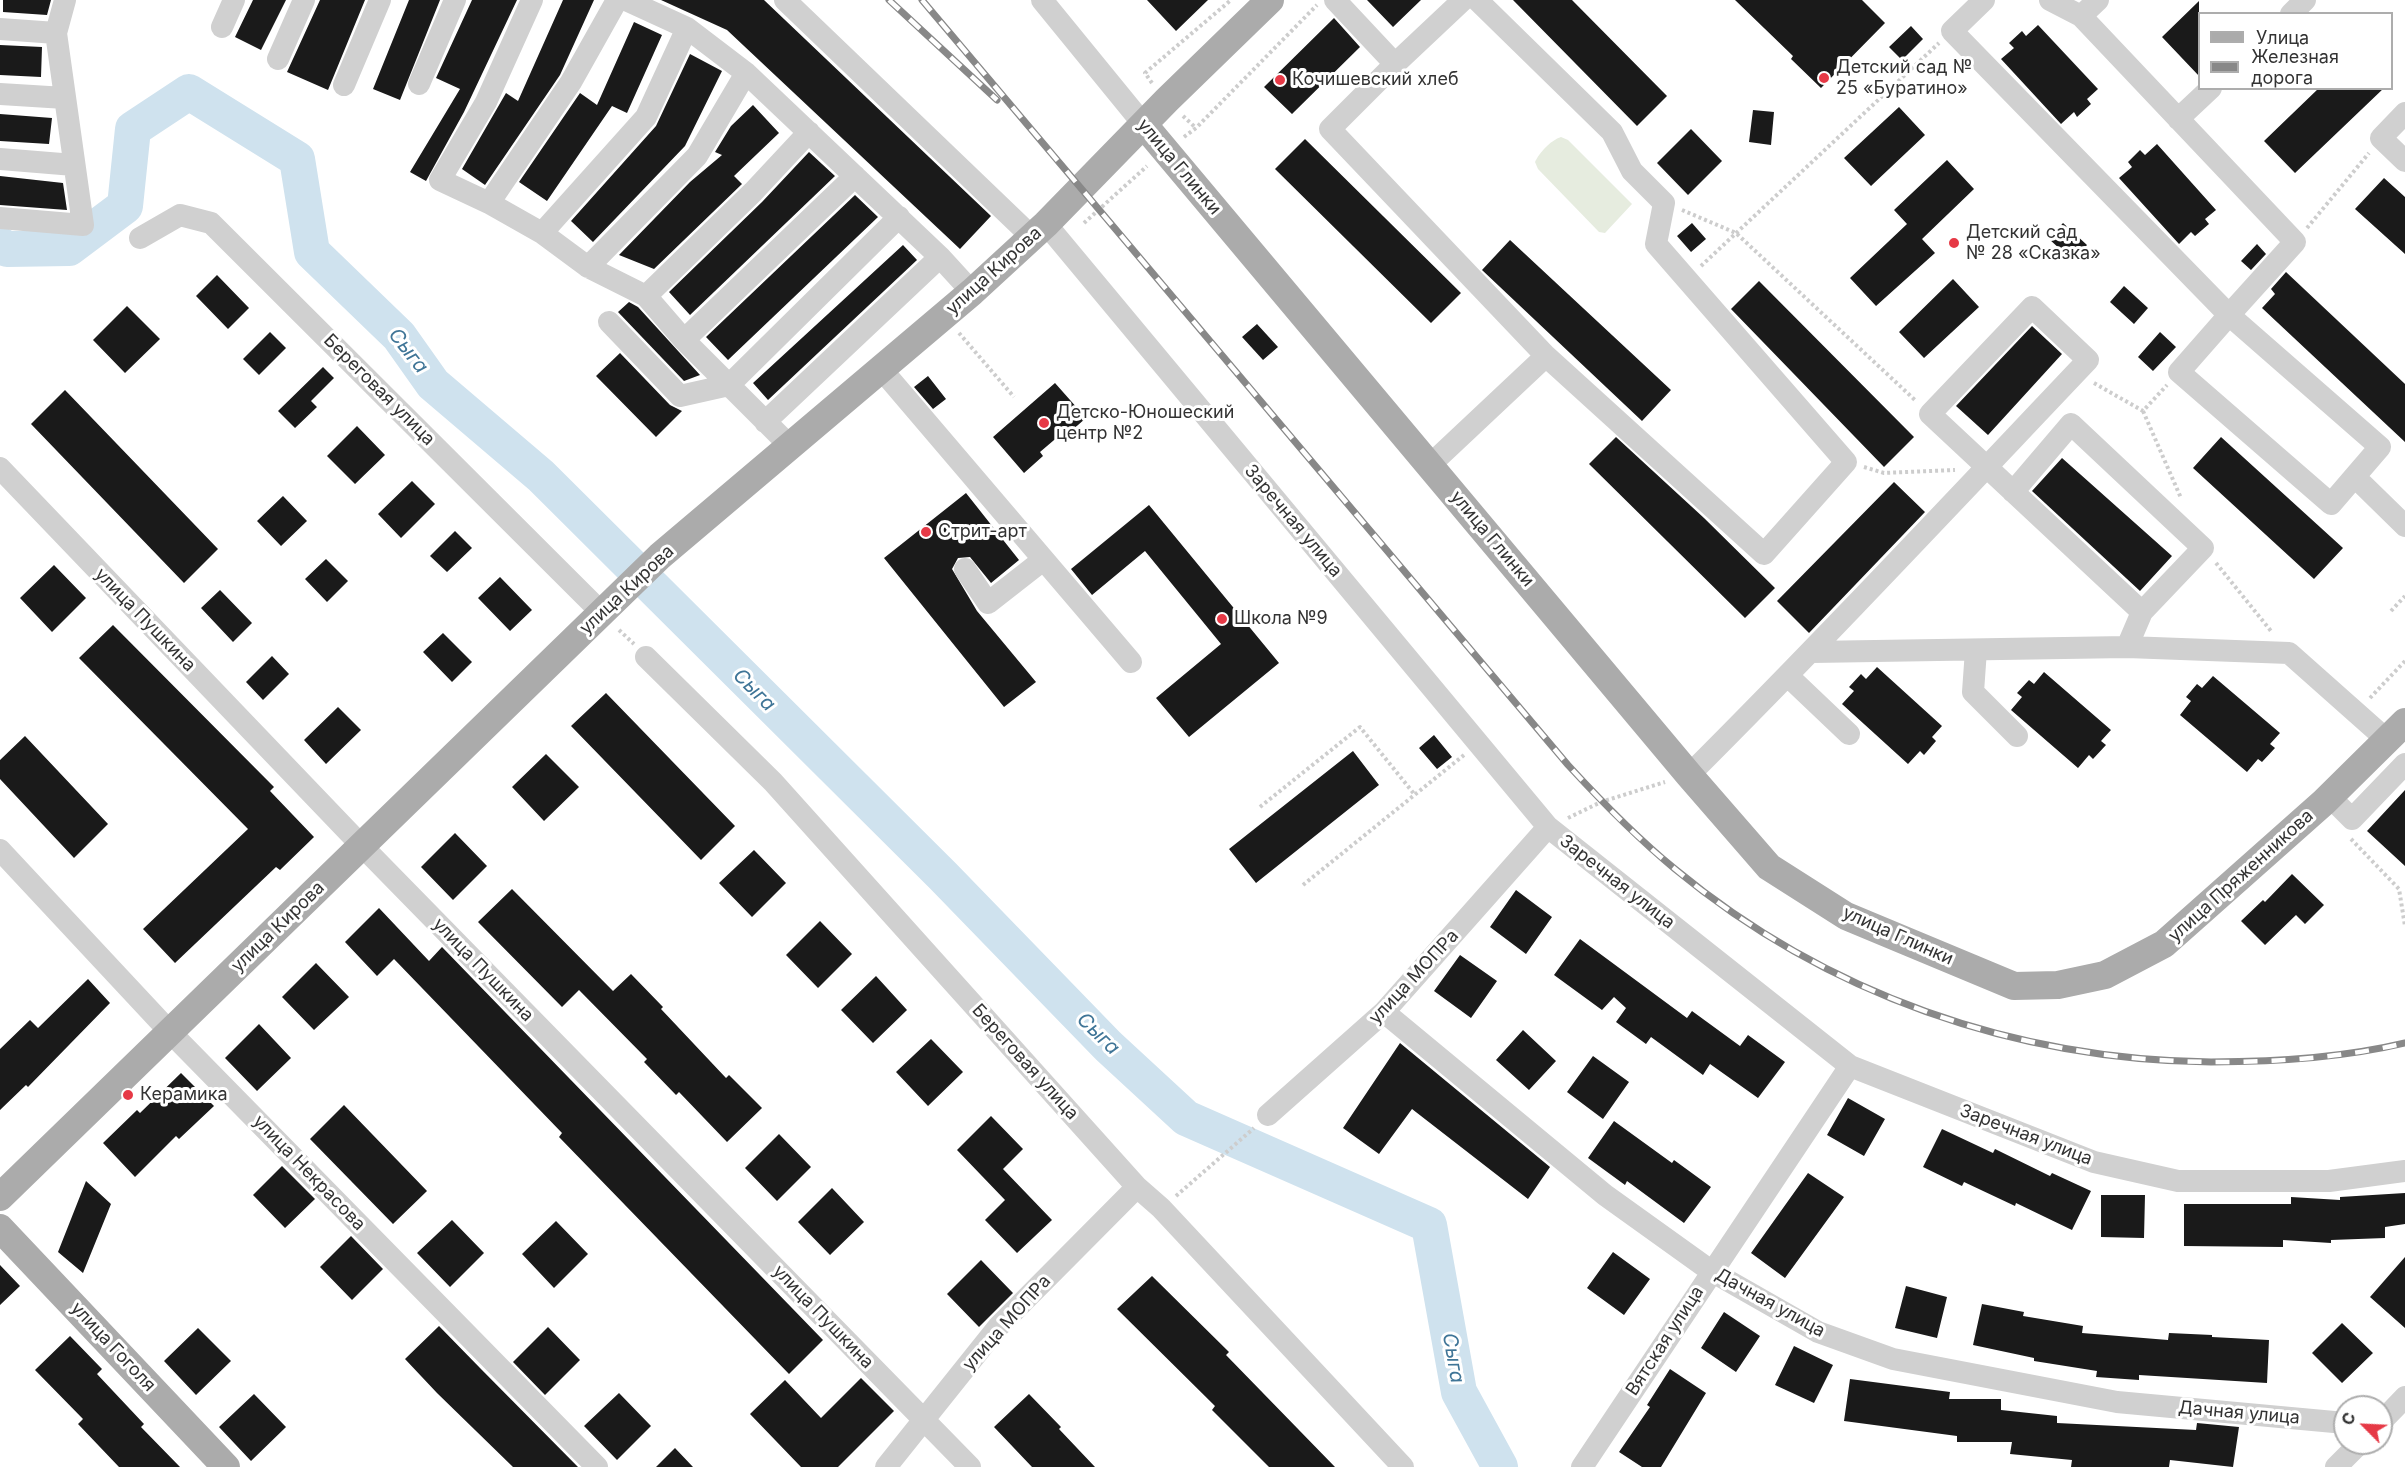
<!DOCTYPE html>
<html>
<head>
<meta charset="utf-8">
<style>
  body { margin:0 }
  #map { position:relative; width:2405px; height:1467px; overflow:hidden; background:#fff; font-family:Inter,sans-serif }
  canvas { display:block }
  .legend { position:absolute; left:2198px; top:12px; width:195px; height:78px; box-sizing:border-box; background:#fff; border:2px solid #adadad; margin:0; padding:8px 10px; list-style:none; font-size:18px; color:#333 }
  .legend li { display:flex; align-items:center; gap:12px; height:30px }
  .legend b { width:30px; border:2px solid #adadad }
  .north { position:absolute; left:2333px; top:1395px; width:60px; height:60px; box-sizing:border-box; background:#fff; border:2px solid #adadad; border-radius:50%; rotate:294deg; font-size:16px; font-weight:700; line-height:24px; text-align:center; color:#333 }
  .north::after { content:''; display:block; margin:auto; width:21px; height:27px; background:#e63946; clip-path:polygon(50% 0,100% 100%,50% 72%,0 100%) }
</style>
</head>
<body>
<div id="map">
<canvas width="2405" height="1467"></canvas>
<ul class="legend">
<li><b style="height:8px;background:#ababab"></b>Улица</li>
<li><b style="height:8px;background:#888"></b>Железная дорога</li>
</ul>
<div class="north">С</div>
</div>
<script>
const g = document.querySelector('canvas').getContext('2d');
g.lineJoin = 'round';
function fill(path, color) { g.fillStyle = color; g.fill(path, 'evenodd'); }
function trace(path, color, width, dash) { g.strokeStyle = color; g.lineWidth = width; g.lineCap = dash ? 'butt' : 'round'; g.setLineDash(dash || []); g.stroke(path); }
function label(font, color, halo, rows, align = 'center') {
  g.font = font + ' Inter,sans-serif'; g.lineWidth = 6; g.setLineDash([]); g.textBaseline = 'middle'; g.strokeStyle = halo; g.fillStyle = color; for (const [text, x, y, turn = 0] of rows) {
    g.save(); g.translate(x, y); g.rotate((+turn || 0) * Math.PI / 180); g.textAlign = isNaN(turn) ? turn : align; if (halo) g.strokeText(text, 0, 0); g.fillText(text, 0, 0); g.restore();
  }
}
const green = new Path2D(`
  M 1561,137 L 1568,140 L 1632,204 L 1605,233 L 1599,232 L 1538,169 L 1535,162 C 1539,153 1551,140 1561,137 Z`);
const river = new Path2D(`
  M 0,245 L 7,249 L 69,248 L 125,206 L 133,129 L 189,92 L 297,159 L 312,252 L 399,336 L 433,384 L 541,476 L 943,876 L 1108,1046 L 1186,1118 L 1429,1225 L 1459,1392 L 1500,1467`);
const building = new Path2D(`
  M 3,0 L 51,0 L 47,15 L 3,12 Z
  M 253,0 L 286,0 L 261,50 L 235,37 Z
  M 320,0 L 365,0 L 328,90 L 287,72 Z
  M 409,0 L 440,0 L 400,100 L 373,89 Z
  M 472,0 L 517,0 L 464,112 L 426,181 L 410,172 L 460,89 L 436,78 Z
  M 563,0 L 594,0 L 560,75 L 485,185 L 462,169 L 506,93 L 518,101 Z
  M 661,0 L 764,0 L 991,216 L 960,249 L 727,30 Z
  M 1147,0 L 1208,0 L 1176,31 Z
  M 1367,0 L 1421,0 L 1393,27 Z
  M 1513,0 L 1572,0 L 1667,96 L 1637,126 Z
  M 1735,0 L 1862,0 L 1885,23 L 1821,88 L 1791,59 L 1793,56 Z
  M 2199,1 L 2199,76 L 2162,37 Z
  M 1334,18 L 1360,47 L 1292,114 L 1264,87 Z
  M 634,22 L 662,35 L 627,113 L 612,106 L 547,201 L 519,182 L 580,93 L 597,105 Z
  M 2038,25 L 2098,89 L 2087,99 L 2091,104 L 2077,117 L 2074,112 L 2061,124 L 2001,59 L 2014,48 L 2009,43 L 2022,31 L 2026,36 Z
  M 1911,26 L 1923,39 L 1902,60 L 1889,47 Z
  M 0,45 L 42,47 L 41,77 L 0,75 Z
  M 690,54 L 722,71 L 685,146 L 593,242 L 571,221 L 656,126 Z
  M 2319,88 L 2384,88 L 2295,173 L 2264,141 Z
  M 753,105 L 779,133 L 734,176 L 742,184 L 654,269 L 619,255 L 690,182 L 722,155 L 715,152 L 731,126 Z
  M 1899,107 L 1925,135 L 1871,186 L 1844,158 Z
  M 1753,110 L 1774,112 L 1771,145 L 1749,142 Z
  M 0,114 L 52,118 L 49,144 L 0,141 Z
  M 1691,129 L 1722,161 L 1688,195 L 1657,163 Z
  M 1305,139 L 1461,293 L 1431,323 L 1275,169 Z
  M 2157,144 L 2216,210 L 2205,219 L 2209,224 L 2195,236 L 2191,232 L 2179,244 L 2119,178 L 2132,167 L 2128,162 L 2140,150 L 2145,155 Z
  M 809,152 L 835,176 L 690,315 L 669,292 L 762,202 Z
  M 1947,160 L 1974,189 L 1922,239 L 1935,253 L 1876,306 L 1850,278 L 1907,224 L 1894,210 Z
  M 0,176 L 63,183 L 67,210 L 0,205 Z
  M 2384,178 L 2405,197 L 2405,254 L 2355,209 Z
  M 855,195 L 878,217 L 728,360 L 706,337 Z
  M 1692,223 L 1706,239 L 1691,252 L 1677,236 Z
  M 2063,223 L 2087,245 L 2073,261 L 2049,239 Z
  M 1510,240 L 1671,390 L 1642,421 L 1482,270 Z
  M 2257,244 L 2266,254 L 2251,270 L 2241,261 Z
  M 903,245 L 917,260 L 768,400 L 753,383 Z
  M 2286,272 L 2405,384 L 2405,442 L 2262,308 L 2275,294 L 2271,289 Z
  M 217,275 L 249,308 L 228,329 L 196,296 Z
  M 1953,279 L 1979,307 L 1924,358 L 1899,332 Z
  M 1759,281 L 1914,437 L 1884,467 L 1731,309 Z
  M 2124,286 L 2148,308 L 2134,324 L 2110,302 Z
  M 629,302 L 638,307 L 700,375 L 684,381 L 618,312 Z
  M 127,306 L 160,339 L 125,373 L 93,340 Z
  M 1257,324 L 1278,347 L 1263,360 L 1242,337 Z
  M 2032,326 L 2062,354 L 1988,435 L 1956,406 Z
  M 270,332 L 286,348 L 259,375 L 243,359 Z
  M 2160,332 L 2176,347 L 2153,371 L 2138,357 Z
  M 620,353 L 670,405 L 682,411 L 656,437 L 596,376 Z
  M 323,367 L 334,378 L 311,401 L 317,407 L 295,428 L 278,411 Z
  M 928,376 L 946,399 L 933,409 L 914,387 Z
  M 1055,383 L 1086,418 L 1070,432 L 1067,429 L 1040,452 L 1043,456 L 1024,473 L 993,437 Z
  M 65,390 L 218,549 L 184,583 L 31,424 Z
  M 357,426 L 385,455 L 355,484 L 327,456 Z
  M 1616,437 L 1704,518 L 1775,588 L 1745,618 L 1589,464 Z
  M 2221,437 L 2343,548 L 2314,579 L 2193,468 Z
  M 2062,458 L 2172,556 L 2140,591 L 2032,491 Z
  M 412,481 L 435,504 L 401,538 L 378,514 Z
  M 1894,482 L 1925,512 L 1809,633 L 1777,601 Z
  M 966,493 L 1019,560 L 991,583 L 970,557 L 958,558 L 952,569 L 977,611 L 1036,682 L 1004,707 L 884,558 Z
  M 283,496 L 307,521 L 281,546 L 257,521 Z
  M 1149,505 L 1279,663 L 1189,737 L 1156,698 L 1221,644 L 1145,551 L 1092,595 L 1071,569 Z
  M 455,531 L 472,548 L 447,572 L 430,556 Z
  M 326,559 L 348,581 L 327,602 L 305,579 Z
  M 54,565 L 86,598 L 52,632 L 20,598 Z
  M 500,577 L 532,610 L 510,631 L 478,598 Z
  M 220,590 L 252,623 L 233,642 L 201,608 Z
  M 113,625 L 274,787 L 270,791 L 314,837 L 280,870 L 276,867 L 175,963 L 143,929 L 248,829 L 79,658 Z
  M 443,633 L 472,662 L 452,682 L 423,652 Z
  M 272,656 L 289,674 L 263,700 L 246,682 Z
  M 1877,667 L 1942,726 L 1932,737 L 1936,741 L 1924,755 L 1920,751 L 1908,764 L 1842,704 L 1854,691 L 1849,687 L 1861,674 L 1866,679 Z
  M 2044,672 L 2111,730 L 2101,741 L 2106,745 L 2093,759 L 2089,755 L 2078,768 L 2011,710 L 2022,697 L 2017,693 L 2029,680 L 2034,684 Z
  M 2213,676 L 2280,733 L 2270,744 L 2275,748 L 2262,762 L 2258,759 L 2247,772 L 2180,715 L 2191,701 L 2186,697 L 2197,684 L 2202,688 Z
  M 606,693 L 735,826 L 701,860 L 571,726 Z
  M 338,707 L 361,730 L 326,764 L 304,740 Z
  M 1434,735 L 1452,757 L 1437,769 L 1419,748 Z
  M 25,736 L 108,824 L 74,858 L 0,779 L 0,760 Z
  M 1353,751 L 1379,785 L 1256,883 L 1229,849 Z
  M 546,754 L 579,787 L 544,821 L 512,787 Z
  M 2405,790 L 2405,866 L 2367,831 Z
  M 455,833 L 487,866 L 453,900 L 421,867 Z
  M 754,850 L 786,883 L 752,917 L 719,883 Z
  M 2292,874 L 2324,905 L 2305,924 L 2296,915 L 2265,945 L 2241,921 L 2263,900 L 2265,902 Z
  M 512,889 L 613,991 L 631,974 L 663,1007 L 661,1009 L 726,1078 L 729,1075 L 762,1108 L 727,1142 L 679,1092 L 676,1095 L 644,1062 L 647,1059 L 579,990 L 562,1007 L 478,922 Z
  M 1516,890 L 1552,917 L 1526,954 L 1490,927 Z
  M 379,908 L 429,961 L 442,947 L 823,1340 L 789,1374 L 559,1137 L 562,1133 L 394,959 L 377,976 L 345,942 Z
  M 820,921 L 852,954 L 818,988 L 786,955 Z
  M 1580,939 L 1687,1018 L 1692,1011 L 1740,1046 L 1748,1035 L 1785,1062 L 1758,1098 L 1710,1064 L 1703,1075 L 1651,1037 L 1646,1044 L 1616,1022 L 1626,1008 L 1614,997 L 1602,1010 L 1554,975 Z
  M 1460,955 L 1497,981 L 1471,1018 L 1434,991 Z
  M 316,963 L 349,997 L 314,1030 L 282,997 Z
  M 876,976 L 907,1010 L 873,1043 L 841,1010 Z
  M 88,979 L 110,1003 L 28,1087 L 26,1085 L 0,1110 L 0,1049 L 30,1020 L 38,1028 Z
  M 259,1024 L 291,1058 L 257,1091 L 225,1058 Z
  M 1523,1030 L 1556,1061 L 1529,1090 L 1496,1060 Z
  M 931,1039 L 963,1072 L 928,1106 L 896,1072 Z
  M 1400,1043 L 1550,1167 L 1528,1199 L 1412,1109 L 1379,1154 L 1343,1128 Z
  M 1593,1056 L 1629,1082 L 1603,1119 L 1567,1092 Z
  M 181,1073 L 214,1106 L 179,1139 L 176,1136 L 135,1177 L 103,1143 L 137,1110 L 140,1113 Z
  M 1848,1098 L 1885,1119 L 1864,1156 L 1827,1135 Z
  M 344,1105 L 427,1191 L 393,1224 L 310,1139 Z
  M 991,1116 L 1023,1149 L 1003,1169 L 1052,1220 L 1017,1253 L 985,1220 L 1005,1200 L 957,1150 Z
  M 1614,1121 L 1672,1163 L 1674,1160 L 1711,1187 L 1684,1223 L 1627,1181 L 1625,1185 L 1588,1158 Z
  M 1942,1129 L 1993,1153 L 1995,1149 L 2050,1176 L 2052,1173 L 2091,1191 L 2072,1230 L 2016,1203 L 2015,1206 L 1964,1182 L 1962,1186 L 1923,1167 Z
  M 779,1134 L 811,1167 L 777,1201 L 745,1168 Z
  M 282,1166 L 315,1199 L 285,1228 L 253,1195 Z
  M 1808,1173 L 1844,1197 L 1785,1278 L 1751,1253 Z
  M 86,1181 L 111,1204 L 83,1273 L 58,1252 Z
  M 832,1188 L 864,1222 L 830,1255 L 798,1222 Z
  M 2405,1193 L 2405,1224 L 2385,1227 L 2385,1238 L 2331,1240 L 2331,1243 L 2283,1240 L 2283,1247 L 2184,1246 L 2184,1204 L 2291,1204 L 2291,1197 L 2340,1200 L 2340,1197 Z
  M 2101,1195 L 2145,1195 L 2144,1238 L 2101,1237 Z
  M 452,1220 L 484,1253 L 450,1287 L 417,1253 Z
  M 556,1221 L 588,1254 L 554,1288 L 522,1254 Z
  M 351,1236 L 383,1269 L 352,1300 L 320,1267 Z
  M 1613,1252 L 1650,1279 L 1624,1315 L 1587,1288 Z
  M 2405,1257 L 2405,1328 L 2370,1297 Z
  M 981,1260 L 1013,1293 L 979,1327 L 947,1294 Z
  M 0,1265 L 20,1286 L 0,1305 Z
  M 1152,1276 L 1229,1352 L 1226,1355 L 1335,1467 L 1269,1467 L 1212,1410 L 1215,1406 L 1117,1309 Z
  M 1906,1286 L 1947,1297 L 1937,1338 L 1895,1328 Z
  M 1982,1304 L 2024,1312 L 2023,1316 L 2083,1326 L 2082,1333 L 2168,1340 L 2169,1333 L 2212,1335 L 2212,1337 L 2269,1340 L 2267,1383 L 2139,1375 L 2139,1380 L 2096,1377 L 2097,1371 L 2034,1361 L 2034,1358 L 1973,1345 Z
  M 1724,1312 L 1760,1336 L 1736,1372 L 1701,1348 Z
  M 2342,1323 L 2373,1353 L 2342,1383 L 2312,1353 Z
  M 439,1326 L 480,1368 L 578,1467 L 513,1467 L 437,1393 L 405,1359 Z
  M 548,1327 L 580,1360 L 545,1395 L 513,1362 Z
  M 198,1328 L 231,1361 L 196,1395 L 164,1361 Z
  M 70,1336 L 102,1369 L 97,1374 L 144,1424 L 141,1427 L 180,1467 L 119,1467 L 78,1424 L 83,1419 L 35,1370 Z
  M 1794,1346 L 1833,1365 L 1814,1403 L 1775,1385 Z
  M 1670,1369 L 1706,1393 L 1661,1467 L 1642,1467 L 1619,1452 L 1650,1407 L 1647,1405 Z
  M 861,1378 L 894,1411 L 838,1467 L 801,1467 L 750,1414 L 785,1380 L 821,1418 Z
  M 1850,1379 L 1950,1392 L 1949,1399 L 2001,1399 L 2001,1410 L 2057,1416 L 2057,1423 L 2196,1430 L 2197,1423 L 2239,1427 L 2233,1467 L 2170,1460 L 2169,1467 L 2071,1467 L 2072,1460 L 2010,1454 L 2012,1442 L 1957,1442 L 1957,1436 L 1844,1421 Z
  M 619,1393 L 651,1426 L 617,1460 L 584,1426 Z
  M 254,1394 L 286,1427 L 251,1461 L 219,1427 Z
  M 1029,1394 L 1061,1427 L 1059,1429 L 1095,1467 L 1032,1467 L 994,1427 Z
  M 675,1448 L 693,1467 L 656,1467 Z`);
const path = new Path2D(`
  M 1152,83 L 1145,73 L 1231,0
  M 1183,116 L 1196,128
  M 1184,137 L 1196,128 L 1317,5
  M 1682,210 L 1736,233 L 1916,401
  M 1084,223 L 1147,166
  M 2307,228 L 2369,153
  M 1701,266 L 1939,43
  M 959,333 L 1014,397
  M 2094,383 L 2143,411 L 2167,385
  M 2143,411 L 2181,498
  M 1864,467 L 1884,473 L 1955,470
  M 2216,563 L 2271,631
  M 2391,611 L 2405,596
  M 619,630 L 634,644
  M 2370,698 L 2405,661
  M 1260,807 L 1360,727 L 1415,795
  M 1568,818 L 1601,802 L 1665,782
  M 2351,839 L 2399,889 L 2405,926
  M 1303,885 L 1464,755
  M 1176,1196 L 1254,1128`);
const minor = new Path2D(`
  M 626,0 L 687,28 L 746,73 L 940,257 L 972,292
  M 785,0 L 1032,237
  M 1042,0 L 1144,125
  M 1335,0 L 1395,64 L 1330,129 L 1546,356 L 1430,465
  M 1477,0 L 1612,132 L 1632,171 L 1664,203 L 1656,244 L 1846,462 L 1764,554 L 1546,356
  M 1984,0 L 1952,31 L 2229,315 L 2295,242 L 2081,16 L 2050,0
  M 2291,14 L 2305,0
  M 2081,16 L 2098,0
  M 222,27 L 234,0
  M 0,29 L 56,33 L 65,0
  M 278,59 L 304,0
  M 1395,64 L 1463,0
  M 419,84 L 455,0
  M 344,85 L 380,0
  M 0,94 L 65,98
  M 2405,113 L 2381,138 L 2405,161
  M 2178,119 L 2211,88
  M 0,159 L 74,165
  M 855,176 L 684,340 L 729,385 L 899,217
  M 489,203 L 440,180 L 486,102 L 532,0
  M 0,218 L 83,225 L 56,33
  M 1046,224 L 1548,827 L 1850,1066 L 2094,1162 L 2178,1181 L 2329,1181 L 2405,1171
  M 542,233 L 489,203 L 571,82 L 617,0
  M 140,238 L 180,215 L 211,223 L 602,613
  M 588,267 L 542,233 L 646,117 L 687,28
  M 646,296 L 588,267 L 697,156 L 746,73
  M 2229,315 L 2380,447 L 2331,504 L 2179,372 Z
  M 609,322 L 680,396 L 729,385 L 791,447
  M 684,340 L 646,296 L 753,192 L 809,132
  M 882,370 L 1131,662
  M 765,422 L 940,257
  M 0,468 L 362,846 L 970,1467
  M 2355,477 L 2405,526
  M 2013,492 L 2071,424 L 2203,548 L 2142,612
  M 965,569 L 988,603 L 1043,560
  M 1976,650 L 1973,692 L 2017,736
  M 1812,652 L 2127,647 L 2289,653 L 2387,740
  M 646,657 L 773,782 L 1137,1187 L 1161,1208 L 1403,1467
  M 1788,676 L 1849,734
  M 1689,775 C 1825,639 1956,499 2088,360 L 2032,307 L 1930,414 L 2142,612 L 2127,647
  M 2330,797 L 2352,819 L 2405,764
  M 0,850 L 169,1031 L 597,1467
  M 1384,1012 L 1605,1195 L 1711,1271 L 1818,1332 L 1893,1359 L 2117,1402 L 2345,1423
  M 1268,1115 L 1384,1012 L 1548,827
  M 2381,1422 L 2405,1397
  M 886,1467 L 998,1327 L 1137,1187
  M 1582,1467 L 1850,1066
  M 2336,1467 L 2360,1443`);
const major = new Path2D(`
  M 1144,125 L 1689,775 L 1769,867 L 1846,916 L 2014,986 L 2058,985 L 2105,975 L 2164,944 L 2324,802 L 2405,722
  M 0,1197 L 660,556 L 972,292 L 1046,224 L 1167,100 L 1270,0
  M 0,1228 L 226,1467`);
const rail = new Path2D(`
  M 889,0 L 997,100
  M 922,0 L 1568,765 C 1602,802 1636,837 1675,869 C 1826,994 2015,1060 2211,1062 C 2276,1062 2342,1058 2405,1043`);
const markers = [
  [1824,78,6,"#e63946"],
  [1280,80,6,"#e63946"],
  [1954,243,6,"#e63946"],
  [1044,423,6,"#e63946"],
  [926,532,6,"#e63946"],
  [1222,619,6,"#e63946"],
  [128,1095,6,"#e63946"]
];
const poiNames = [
  ["Детский сад №",1836,68],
  ["25 «Буратино»",1836,89],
  ["Кочишевский хлеб",1292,80],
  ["Детский сад",1966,233],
  ["№ 28 «Сказка»",1966,254],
  ["Детско-Юношеский",1056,413],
  ["центр №2",1056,434],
  ["Стрит-арт",938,532],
  ["Школа №9",1234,619],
  ["Керамика",140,1095]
];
const streetNames = [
  ["улица Глинки",1179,167,50],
  ["улица Кирова",994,271,-42],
  ["Береговая улица",379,390,45],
  ["Заречная улица",1293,521,50],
  ["улица Глинки",1492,539,50],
  ["улица Кирова",627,590,-43],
  ["улица Пушкина",145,620,46],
  ["улица Пряженникова",2241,876,-42],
  ["Заречная улица",1617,882,38],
  ["улица Кирова",278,927,-44],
  ["улица Глинки",1898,936,24],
  ["улица Пушкина",483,970,46],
  ["улица МОПРа",1414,977,-47],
  ["Береговая улица",1025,1062,48],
  ["Заречная улица",2026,1135,21],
  ["улица Некрасова",309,1173,46],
  ["Дачная улица",1770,1303,29],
  ["улица Пушкина",823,1317,46],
  ["улица МОПРа",1007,1323,-48],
  ["Вятская улица",1665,1341,-57],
  ["улица Гоголя",113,1347,47],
  ["Дачная улица",2239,1413,5]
];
const waterNames = [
  ["Сыга",408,351,52],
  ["Сыга",754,690,45],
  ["Сыга",1098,1034,44],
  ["Сыга",1453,1358,80]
];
fill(green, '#e6ecdf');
trace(river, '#cfe2ee', 36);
fill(building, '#1a1a1a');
trace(path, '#cdcdcd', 4, [3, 3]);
trace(minor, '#d0d0d0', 22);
trace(major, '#ababab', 28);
trace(rail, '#888', 7);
trace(rail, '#fff', 4.5, [14]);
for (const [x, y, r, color] of markers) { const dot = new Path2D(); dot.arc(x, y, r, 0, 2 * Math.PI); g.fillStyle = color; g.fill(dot); trace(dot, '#fff', 2); }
label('18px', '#333', '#fff', poiNames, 'left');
label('18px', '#333', '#fff', streetNames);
label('italic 20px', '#3f7597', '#fff', waterNames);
</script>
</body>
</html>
